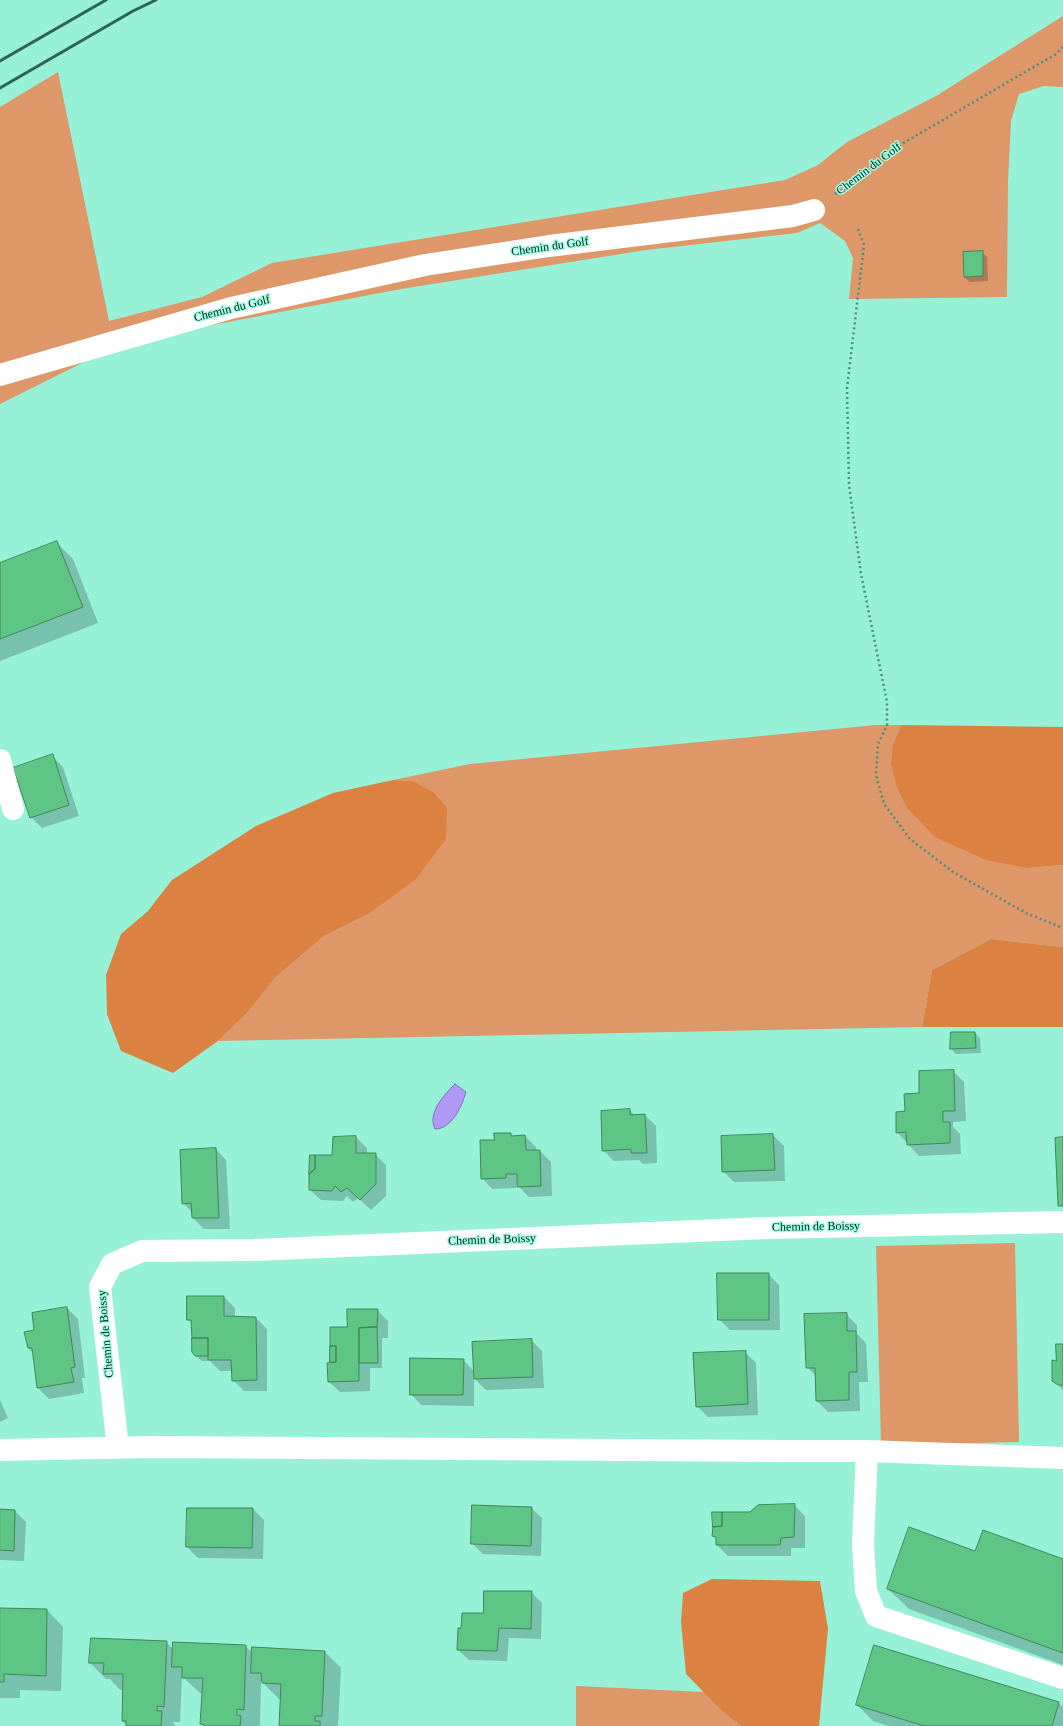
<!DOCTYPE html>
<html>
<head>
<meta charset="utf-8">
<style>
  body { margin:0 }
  canvas { display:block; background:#96f1d7 }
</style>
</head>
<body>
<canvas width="1063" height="1726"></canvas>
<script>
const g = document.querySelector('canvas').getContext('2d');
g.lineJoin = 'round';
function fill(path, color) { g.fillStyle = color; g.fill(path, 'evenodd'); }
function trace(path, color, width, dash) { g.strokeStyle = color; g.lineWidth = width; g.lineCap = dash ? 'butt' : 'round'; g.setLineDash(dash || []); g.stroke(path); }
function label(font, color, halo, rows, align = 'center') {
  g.font = font + ' Georgia,serif'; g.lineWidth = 3; g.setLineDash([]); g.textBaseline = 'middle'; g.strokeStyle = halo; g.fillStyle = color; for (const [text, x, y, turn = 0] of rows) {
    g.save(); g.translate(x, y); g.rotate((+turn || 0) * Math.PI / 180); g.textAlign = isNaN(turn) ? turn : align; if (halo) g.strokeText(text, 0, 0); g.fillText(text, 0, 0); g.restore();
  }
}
const green = new Path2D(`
  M 1063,16 L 1063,87 L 1044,86 L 1019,94 L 1011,121 L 1008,181 L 1007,297 L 849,299 L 853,258 L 845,241 L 820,223 L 797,233 L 646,250 L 401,289 L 160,335 L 112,348 L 0,404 L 0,107 L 58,72 L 109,321 L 202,297 L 272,263 L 785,180 L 818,165 L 847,142 L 936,96 Z
  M 876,725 L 901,725 L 893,744 L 1028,868 L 1063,865 L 1063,947 L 991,939 L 932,970 L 922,1027 L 218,1041 L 248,1012 L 276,977 L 324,936 L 368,914 L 413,781 L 393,780 L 470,764 Z
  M 1015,1243 L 1019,1442 L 881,1445 L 876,1246 Z
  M 576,1686 L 704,1692 L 723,1712 L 741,1726 L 576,1726 Z`);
const forest = new Path2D(`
  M 901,725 L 1063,727 L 1063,865 L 1028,868 L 986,860 L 935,837 L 907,808 L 897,787 L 891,764 L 893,744 Z
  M 393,780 L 413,781 L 434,793 L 447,808 L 446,839 L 415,880 L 368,914 L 324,936 L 276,977 L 248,1012 L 218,1041 L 173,1073 L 121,1051 L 107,1014 L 106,975 L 121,934 L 148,911 L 172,880 L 256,826 L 333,793 Z
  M 991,939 L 1063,947 L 1063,1027 L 922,1027 L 932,970 Z
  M 712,1579 L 820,1581 L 828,1629 L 819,1726 L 741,1726 L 723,1712 L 686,1674 L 681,1622 L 683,1593 Z`);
const water = new Path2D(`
  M 455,1084 L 466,1092 C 462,1106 452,1129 435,1129 C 427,1113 444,1095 455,1084 Z`);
const shadow = new Path2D(`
  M 982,252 L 987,257 L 988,281 L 970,282 L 964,277 Z
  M 57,543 L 73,559 L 98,623 L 0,661 L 0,565 Z
  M 52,756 L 63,767 L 79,816 L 42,828 L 31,817 Z
  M 975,1033 L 980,1038 L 981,1053 L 956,1054 L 951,1049 Z
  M 953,1071 L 964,1082 L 966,1121 L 953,1122 L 953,1127 L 960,1134 L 961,1154 L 919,1156 L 897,1132 L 906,1112 L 920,1094 Z
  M 630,1110 L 635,1116 L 645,1115 L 656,1126 L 657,1163 L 643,1164 L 639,1160 L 614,1161 L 603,1150 Z
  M 511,1134 L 513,1137 L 525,1136 L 536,1147 L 536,1151 L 540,1151 L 551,1162 L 552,1196 L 529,1197 L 516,1184 L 516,1188 L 492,1189 L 482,1178 L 495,1141 Z
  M 773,1135 L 784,1146 L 785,1181 L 734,1182 L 723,1171 Z
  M 356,1137 L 367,1148 L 367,1154 L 375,1154 L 386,1165 L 386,1196 L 371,1210 L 358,1198 L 353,1202 L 347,1196 L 343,1201 L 321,1200 L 310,1190 L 333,1156 L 334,1138 Z
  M 216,1149 L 226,1160 L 230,1229 L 204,1229 L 193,1218 L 193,1213 L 183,1203 Z
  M 768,1274 L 779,1285 L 780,1330 L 730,1330 L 719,1319 Z
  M 224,1297 L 235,1308 L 235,1317 L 256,1318 L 267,1329 L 267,1391 L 244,1391 L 233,1380 L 233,1371 L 220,1371 L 210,1361 L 202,1361 L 196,1356 L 192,1324 L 188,1319 Z
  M 67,1308 L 78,1319 L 85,1378 L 82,1378 L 84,1393 L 49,1399 L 38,1388 L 33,1353 L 28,1348 L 35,1331 Z
  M 377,1310 L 388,1321 L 388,1338 L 382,1338 L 382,1368 L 370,1368 L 370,1391 L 340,1392 L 329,1382 L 332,1363 L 331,1346 L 348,1328 Z
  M 846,1314 L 857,1325 L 857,1334 L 866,1343 L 868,1382 L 859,1382 L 860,1411 L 828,1412 L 817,1401 L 817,1377 L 807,1367 Z
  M 531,1340 L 542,1351 L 544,1388 L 486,1390 L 474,1378 L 474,1406 L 421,1405 L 411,1394 L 463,1360 L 475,1372 Z
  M 1063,1345 L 1063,1390 L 1053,1380 L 1057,1362 Z
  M 745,1352 L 756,1363 L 758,1415 L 708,1417 L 697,1406 Z
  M 0,1400 L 8,1418 L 0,1422 Z
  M 794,1505 L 805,1516 L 805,1548 L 791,1548 L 791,1556 L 728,1556 L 717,1545 L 717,1540 L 713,1536 L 751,1513 Z
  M 531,1508 L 542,1518 L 541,1556 L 483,1554 L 472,1543 Z
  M 253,1509 L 264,1520 L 263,1559 L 198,1558 L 187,1547 Z
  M 0,1510 L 15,1511 L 26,1522 L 24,1561 L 0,1560 Z
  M 976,1553 L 1063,1560 L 1063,1665 L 909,1609 L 888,1589 Z
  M 531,1592 L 542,1603 L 541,1639 L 509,1638 L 507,1661 L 469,1660 L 458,1650 L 462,1629 L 484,1614 Z
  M 0,1609 L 47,1610 L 63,1627 L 61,1691 L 20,1690 L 20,1698 L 0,1698 Z
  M 166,1642 L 174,1650 L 245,1646 L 253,1653 L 325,1652 L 341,1668 L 338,1726 L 280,1726 L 282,1699 L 279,1699 L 261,1681 L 260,1726 L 204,1726 L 202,1724 L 203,1694 L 200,1693 L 182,1676 L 180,1722 L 173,1722 L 175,1726 L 127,1726 L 123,1721 L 124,1690 L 120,1690 L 110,1679 L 106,1679 L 90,1663 Z
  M 1059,1703 L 1063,1707 L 1063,1726 L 889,1726 L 873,1721 L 857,1705 Z`);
const building = new Path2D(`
  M 983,251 L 983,276 L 964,277 L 963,252 Z
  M 57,541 L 83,607 L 0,639 L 0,563 Z
  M 53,754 L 69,805 L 30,818 L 13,768 Z
  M 951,1032 L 975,1032 L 976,1048 L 950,1049 Z
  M 954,1070 L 955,1111 L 943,1111 L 943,1122 L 950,1122 L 950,1143 L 907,1145 L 906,1132 L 896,1133 L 896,1112 L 905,1111 L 904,1094 L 919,1093 L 919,1071 Z
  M 630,1109 L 630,1115 L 645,1114 L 647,1153 L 631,1153 L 631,1149 L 602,1151 L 601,1111 Z
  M 494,1133 L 511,1133 L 511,1136 L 525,1135 L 526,1150 L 540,1150 L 541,1186 L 517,1187 L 517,1174 L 506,1174 L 506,1178 L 481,1179 L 480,1140 L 494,1140 Z
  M 773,1134 L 775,1170 L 722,1172 L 721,1136 Z
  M 356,1136 L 356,1153 L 376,1153 L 376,1184 L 360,1200 L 347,1188 L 341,1192 L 335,1186 L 332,1191 L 309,1190 L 309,1174 L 315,1169 L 315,1155 L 332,1155 L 333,1137 Z
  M 1063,1137 L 1063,1206 L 1058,1206 L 1055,1138 Z
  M 216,1148 L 219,1218 L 192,1218 L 191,1203 L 182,1204 L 180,1150 Z
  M 310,1155 L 315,1155 L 315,1169 L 309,1174 Z
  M 717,1273 L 769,1273 L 769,1320 L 718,1320 Z
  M 187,1296 L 224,1296 L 224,1316 L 256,1317 L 257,1380 L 232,1381 L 231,1360 L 208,1360 L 208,1338 L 192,1338 L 191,1320 L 187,1320 Z
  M 67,1307 L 75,1367 L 71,1368 L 74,1382 L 37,1388 L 32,1348 L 28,1348 L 24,1332 L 34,1330 L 32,1313 Z
  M 347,1309 L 378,1309 L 377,1327 L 359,1328 L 359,1381 L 328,1382 L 327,1363 L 336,1362 L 336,1346 L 330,1346 L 330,1327 L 347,1327 Z
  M 847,1313 L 847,1331 L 856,1331 L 857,1372 L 849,1372 L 849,1400 L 816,1401 L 815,1368 L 806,1368 L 804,1314 Z
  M 377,1327 L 378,1363 L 359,1363 L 359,1328 Z
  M 192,1338 L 208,1338 L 208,1356 L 195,1356 L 192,1352 Z
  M 532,1339 L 533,1377 L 474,1379 L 472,1342 Z
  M 1056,1344 L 1063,1344 L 1063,1385 L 1058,1385 L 1052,1381 L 1052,1360 L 1056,1361 Z
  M 330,1346 L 336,1346 L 336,1362 L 330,1362 Z
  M 746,1351 L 748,1404 L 696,1407 L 693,1353 Z
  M 410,1358 L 464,1359 L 463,1395 L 410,1395 Z
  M 795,1504 L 794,1537 L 781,1538 L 780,1545 L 716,1545 L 716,1537 L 712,1536 L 713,1527 L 722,1526 L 722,1512 L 750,1512 L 758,1505 Z
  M 472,1505 L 532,1507 L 531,1546 L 471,1544 Z
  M 187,1508 L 253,1508 L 252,1548 L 186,1547 Z
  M 0,1509 L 15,1510 L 14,1551 L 0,1550 Z
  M 712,1512 L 722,1512 L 722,1526 L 713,1527 Z
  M 909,1527 L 975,1551 L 983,1530 L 1063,1559 L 1063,1653 L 887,1589 Z
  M 484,1591 L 532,1591 L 531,1629 L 499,1628 L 497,1651 L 457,1650 L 458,1628 L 461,1628 L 462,1613 L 483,1613 Z
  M 0,1608 L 47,1609 L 46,1676 L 4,1674 L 4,1682 L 0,1682 Z
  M 91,1638 L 167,1641 L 164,1707 L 157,1706 L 157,1711 L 162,1711 L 161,1726 L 126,1726 L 126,1721 L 122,1721 L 123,1674 L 103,1674 L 104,1663 L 89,1663 Z
  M 173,1642 L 246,1645 L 244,1710 L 237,1709 L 237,1715 L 241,1716 L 240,1726 L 205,1726 L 205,1725 L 200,1724 L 203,1678 L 182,1678 L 182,1667 L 172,1667 Z
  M 874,1645 L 1059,1702 L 1052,1726 L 924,1726 L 856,1705 Z
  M 252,1647 L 325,1651 L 322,1716 L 315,1716 L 315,1721 L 320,1721 L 320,1726 L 279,1726 L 281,1684 L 262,1683 L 261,1673 L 251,1673 Z`);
const path = new Path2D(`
  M 835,194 L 888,152 L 1056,54 L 1063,47
  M 858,229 L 864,245 L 847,388 L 849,485 L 861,574 L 887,702 L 887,725 L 878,744 L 876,775 L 884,804 L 910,839 L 953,872 L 1026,913 L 1063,928`);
const minor = new Path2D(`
  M 0,375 L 231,308 L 425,265 L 549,246 L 793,216 L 814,210
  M 0,760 L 13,809
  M 118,1448 L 100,1287 L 112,1264 L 142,1251 L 255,1250 L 767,1228 L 1063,1222
  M 0,1450 L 153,1447 L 782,1451 L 867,1451 L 1063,1458
  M 867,1451 L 863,1543 L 866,1591 L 876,1616 L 1063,1678`);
const rail = new Path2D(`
  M 0,61 L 106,0
  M 0,88 L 133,11 L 156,0`);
const streetNames = [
  ["Chemin du Golf",869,169,-37],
  ["Chemin du Golf",550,247,-8],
  ["Chemin du Golf",232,309,-14],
  ["Chemin de Boissy",816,1227,-1],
  ["Chemin de Boissy",492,1240,-2],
  ["Chemin de Boissy",106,1334,-95]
];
fill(green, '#dd9768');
fill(forest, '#db8242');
fill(water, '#af98f6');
trace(water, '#7a75b5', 1);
fill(shadow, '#0003');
fill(building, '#5ec585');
trace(building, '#43855b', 1);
trace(path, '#4d8e7c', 2.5, [2, 3]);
trace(minor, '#fff', 22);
trace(rail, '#2e6355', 3);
label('12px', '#00241c', '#a3fee4', streetNames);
</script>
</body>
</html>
